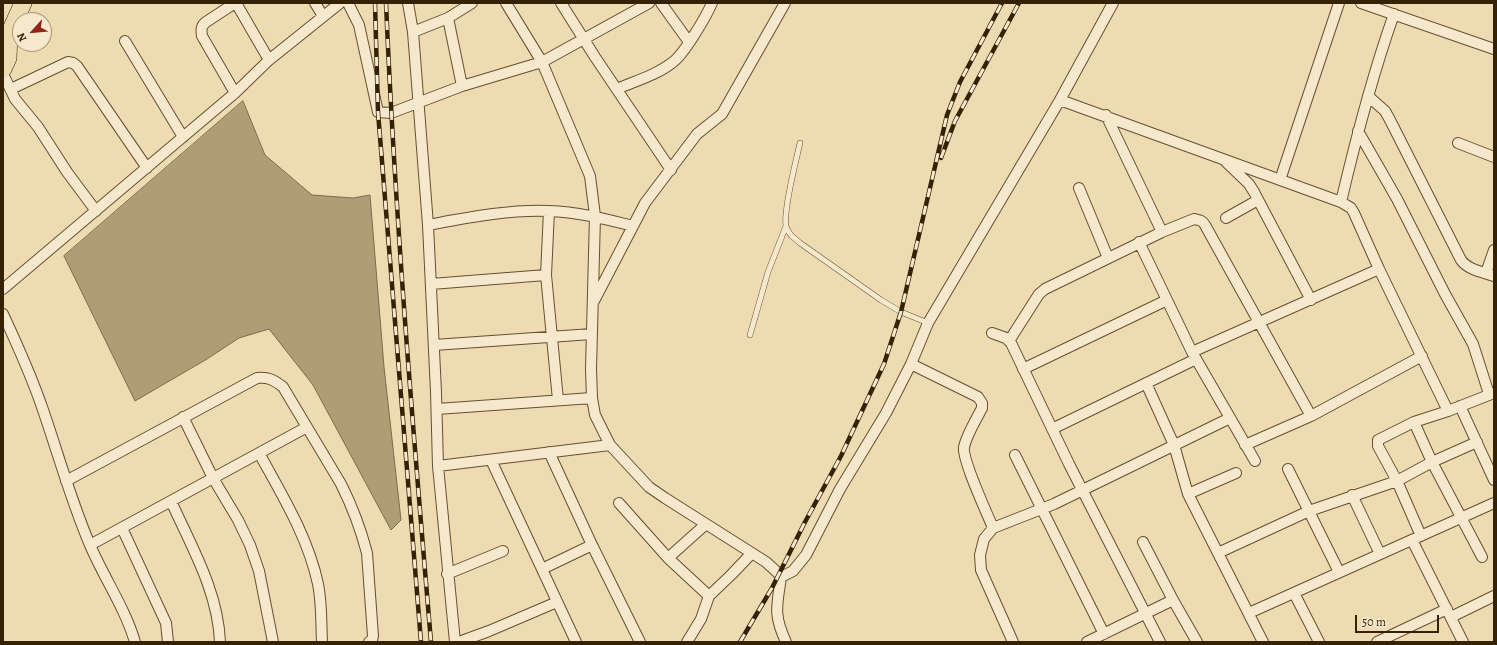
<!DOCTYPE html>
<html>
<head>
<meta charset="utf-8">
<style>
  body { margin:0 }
  #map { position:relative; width:1497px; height:645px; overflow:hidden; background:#efdbb2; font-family:Alegreya,serif }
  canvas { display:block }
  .frame { position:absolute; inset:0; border:4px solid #352204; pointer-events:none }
  .north { position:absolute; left:12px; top:12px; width:40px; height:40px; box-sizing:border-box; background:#f5e8cd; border:1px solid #a8997d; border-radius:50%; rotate:243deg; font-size:11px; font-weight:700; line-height:16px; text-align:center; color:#352204 }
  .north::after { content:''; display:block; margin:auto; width:14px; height:18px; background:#8f2418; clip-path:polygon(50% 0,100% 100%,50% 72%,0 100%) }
  .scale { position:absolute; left:1355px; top:615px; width:84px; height:18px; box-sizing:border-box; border:2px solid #352204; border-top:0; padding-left:5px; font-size:12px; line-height:14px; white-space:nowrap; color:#352204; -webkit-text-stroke:3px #f5e8cd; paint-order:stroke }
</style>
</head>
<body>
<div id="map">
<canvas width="1497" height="645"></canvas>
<div class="frame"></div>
<div class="north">N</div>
<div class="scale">50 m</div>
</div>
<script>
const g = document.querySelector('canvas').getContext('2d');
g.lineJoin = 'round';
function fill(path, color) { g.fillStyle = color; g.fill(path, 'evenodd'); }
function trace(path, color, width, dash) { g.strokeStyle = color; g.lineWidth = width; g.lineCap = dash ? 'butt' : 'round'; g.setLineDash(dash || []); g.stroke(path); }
const water = new Path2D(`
  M 243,101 L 265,155 L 312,195 L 353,198 L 370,195 L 384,367 L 401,520 L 391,530 L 313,385 L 269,329 L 239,338 L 207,359 L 135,401 L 64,256 Z`);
const lane = new Path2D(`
  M 800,143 C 796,161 783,210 786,226 C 788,234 794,238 800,243 L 881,300 L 901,312 L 928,323
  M 750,335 L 768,272 L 786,226`);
const street = new Path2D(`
  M 235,3 L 206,22 C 201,26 201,29 202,36 L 235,93
  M 236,3 L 269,60
  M 315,3 L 323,16
  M 348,3 L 359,25 L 378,112 L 391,113 L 462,86 L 542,62 L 649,3
  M 408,3 L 413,32 L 428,225 L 436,392 L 438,466 L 455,642
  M 506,3 L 542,62 L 590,176 L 595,216 L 591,369 L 592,398 L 595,415 L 610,445 L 649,487 L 665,498 L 766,562 L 778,573 L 781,577 C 777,606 773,614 786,642
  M 561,3 L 595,57 L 671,170
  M 661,3 L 689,42
  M 1361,3 L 1494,49
  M 448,18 L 462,86
  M 413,32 L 448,18 L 472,3
  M 125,41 L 183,137
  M 3,74 L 15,99 L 38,127 L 67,172 L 96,211
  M 11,89 L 68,62 L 73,63 L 77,66 L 147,168
  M 617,89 C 635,81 657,75 673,62 C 684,54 706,17 712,3
  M 1368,96 L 1385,111 L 1390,120 L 1461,260 C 1468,270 1483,272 1494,276
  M 1060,100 L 1341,202 C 1356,138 1372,76 1394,14
  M 1106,115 L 1162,232
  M 1358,131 L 1397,199 L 1445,294 L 1473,344 L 1489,394
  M 1458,143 L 1494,157
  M 1226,162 L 1249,184 L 1254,192 L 1311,300
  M 1280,180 L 1339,3
  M 1079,188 L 1108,258
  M 1341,202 L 1351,208 L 1354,213 L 1379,269 L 1448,411
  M 549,211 L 546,275 L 558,400
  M 1226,218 L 1258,200
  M 428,225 C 466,218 511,209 549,211 C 578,212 605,219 633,226
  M 1139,242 L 1192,352 L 1255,461
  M 1486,273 L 1494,250
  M 431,284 L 546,275
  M 3,289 L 235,93 L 269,60 L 340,3
  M 594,301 L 645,203 L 697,134 L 722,114 L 785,3
  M 3,314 C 17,344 31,375 42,407 C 58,453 71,501 90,545 C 104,578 125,608 135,642
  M 992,333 L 1006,338 L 1011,343 L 1069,464 L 1160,642
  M 1009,341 L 1039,294 L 1045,289 L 1162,232 L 1194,219 C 1199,220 1202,220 1205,225 L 1311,416
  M 434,345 L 592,334
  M 1192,352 L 1379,269
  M 911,364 L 978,397 L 982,403 L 982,408 C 976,420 967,434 964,447 C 962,460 987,513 993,528
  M 1023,369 L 1167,300
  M 1146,383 L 1174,445 L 1188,494 L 1263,642
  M 1460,406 L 1494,480
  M 437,409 L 592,398
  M 183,417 L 213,478 L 238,520 L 250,545 L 259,571 L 273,642
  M 1414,422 L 1432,462 L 1482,557
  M 1052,429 L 1196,359
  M 1245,445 L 1311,416 L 1422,356
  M 549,452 L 592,545 L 640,642
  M 259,453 C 282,495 308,537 318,584 C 322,603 321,623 322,642
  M 1015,455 L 1104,634
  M 491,460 L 576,642
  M 438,466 L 610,445
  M 1288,469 L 1339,572
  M 66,481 L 257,378 C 269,377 274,380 283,387 L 341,484 C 352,506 361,530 367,553 L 373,636 L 372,640 L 369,642
  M 1188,494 L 1236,473
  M 1352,495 L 1380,554
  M 171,501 C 191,546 218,591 220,642
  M 619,503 L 668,558 L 709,596
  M 122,528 L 166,623 L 168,642
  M 1421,536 L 1397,481 L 1378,446 L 1378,440 L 1414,422 L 1448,411 L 1494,393
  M 1412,540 L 1463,642
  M 1143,542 L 1173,600 L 1197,642
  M 90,545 L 307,427
  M 1218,553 L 1309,511 L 1397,481 L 1432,462 L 1477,442
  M 668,558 L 706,524
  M 542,569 L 592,545
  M 447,574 L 503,551
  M 781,577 L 793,571 L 806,555 L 840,489 L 886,413 L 911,364 L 928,323 L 1060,100 L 1113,3
  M 1294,593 L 1319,642
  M 1249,613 L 1494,503
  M 1451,617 L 1494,596
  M 459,642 L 489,631 L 557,602
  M 687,642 L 701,619 L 709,596 L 732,574 L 752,553
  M 1013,642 L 981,570 L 980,555 L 984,539 L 993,528 L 1054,504 L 1230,418
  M 1087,642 L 1173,600
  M 1377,642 L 1447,609`);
const primary = new Path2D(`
  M 3,40 L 9,34 L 23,3
  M 3,69 L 8,58 L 9,34`);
const rail = new Path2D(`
  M 375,3 L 378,112 L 421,642
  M 386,3 C 395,216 413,429 431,642
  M 941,158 L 955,121 L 1019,3
  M 740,642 L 772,588 L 805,522 L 841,456 L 884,364 L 901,312 L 947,115 L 960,82 L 1002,3`);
fill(water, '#b09c77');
trace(water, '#7f6b49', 1);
trace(lane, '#645030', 6);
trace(street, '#645030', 12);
trace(primary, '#352204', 18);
trace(lane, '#f5e8cd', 5);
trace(street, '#f5e8cd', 10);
trace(primary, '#efdbb2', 17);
trace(rail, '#352204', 4.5);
trace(rail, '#f5e8cd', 3, [9]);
</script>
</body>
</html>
